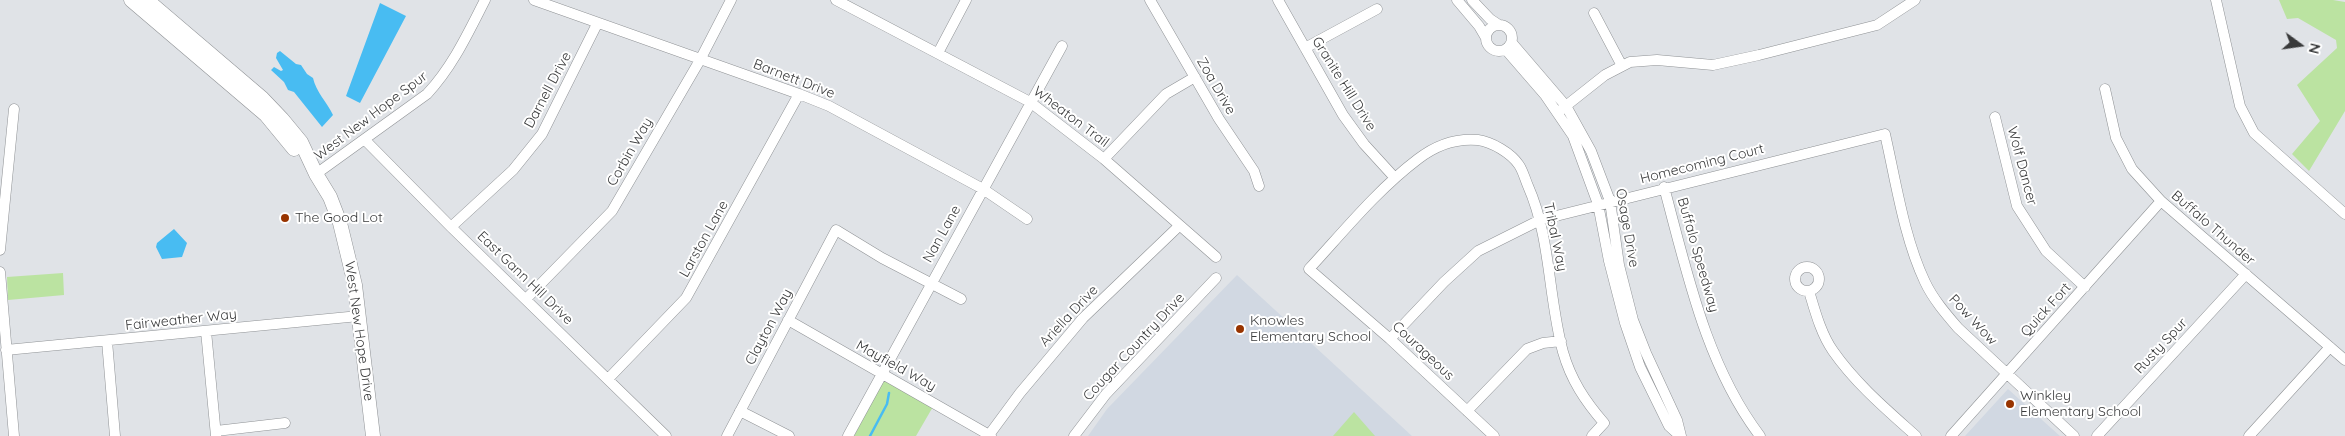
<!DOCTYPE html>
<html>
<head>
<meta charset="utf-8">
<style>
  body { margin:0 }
  #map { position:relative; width:2345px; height:436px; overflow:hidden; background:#e0e3e7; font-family:Quicksand,sans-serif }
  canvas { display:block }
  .north { position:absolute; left:2275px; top:20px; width:50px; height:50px; -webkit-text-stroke:4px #fff; paint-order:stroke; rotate:104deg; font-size:14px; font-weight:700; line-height:20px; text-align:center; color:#393a3b }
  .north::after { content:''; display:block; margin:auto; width:18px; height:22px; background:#393a3b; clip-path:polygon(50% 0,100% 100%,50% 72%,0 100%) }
</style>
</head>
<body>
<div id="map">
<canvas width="2345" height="436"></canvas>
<div class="north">N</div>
</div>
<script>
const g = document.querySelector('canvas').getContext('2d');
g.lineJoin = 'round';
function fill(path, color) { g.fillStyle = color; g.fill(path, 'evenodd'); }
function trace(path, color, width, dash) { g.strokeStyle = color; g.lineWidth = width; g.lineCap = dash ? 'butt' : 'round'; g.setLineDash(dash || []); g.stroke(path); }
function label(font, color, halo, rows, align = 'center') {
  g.font = font + ' Quicksand,sans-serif'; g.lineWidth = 4; g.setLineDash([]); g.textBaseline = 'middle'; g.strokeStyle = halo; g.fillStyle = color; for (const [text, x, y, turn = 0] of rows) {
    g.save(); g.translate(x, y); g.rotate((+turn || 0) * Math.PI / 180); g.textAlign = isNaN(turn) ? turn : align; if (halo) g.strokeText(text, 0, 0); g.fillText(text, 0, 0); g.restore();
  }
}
const built = new Path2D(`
  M 1237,275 L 1412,436 L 1088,436 L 1107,409 Z
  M 2008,389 L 2041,419 L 2060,436 L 1965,436 Z`);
const green = new Path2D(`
  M 2279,0 L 2333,0 L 2345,2 L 2345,111 L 2309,171 L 2292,154 L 2320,121 L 2297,85 L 2337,48 L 2336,40 L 2298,18 L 2287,19 Z
  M 63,273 L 64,295 L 8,300 L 7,277 Z
  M 885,380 L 934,405 L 916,436 L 854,436 L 882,382 Z
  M 1354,412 L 1375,436 L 1333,436 Z`);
const water = new Path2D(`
  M 380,3 L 406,16 L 360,103 L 346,96 Z
  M 280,51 L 296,64 L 301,65 L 307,74 L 313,78 C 316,92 327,102 333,115 L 322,127 L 294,92 L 288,90 L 284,82 L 271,70 L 274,67 L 281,71 L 283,70 L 276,58 L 277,53 Z
  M 174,229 L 187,243 L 182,257 L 162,259 L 156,247 L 157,243 Z`);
const stream = new Path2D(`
  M 870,436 L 887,404 L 889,393`);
const minor = new Path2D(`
  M 534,0 L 799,94 L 829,106 L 983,189 L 1027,219
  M 836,0 L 1030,102 L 1104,159 L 1216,257
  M 1150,0 L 1219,119 L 1254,171 L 1259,186
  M 1278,0 L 1343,115 L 1364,144 L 1395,178
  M 1457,0 L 1479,26 L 1486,38
  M 1472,0 L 1490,19 L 1499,25
  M 2216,0 L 2240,106 L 2254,133 L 2345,214
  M 1594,13 L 1622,66
  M1486 38a13 13 0 1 1 26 0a13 13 0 1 1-26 0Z
  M 1512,43 L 1566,106 L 1591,151 L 1610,201 L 1619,265 L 1633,320 L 1646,353 L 1677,420 L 1681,436
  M 1305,48 L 1377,9
  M 1506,50 L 1545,95 L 1573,136 L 1598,204 L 1609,261 L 1625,323 L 1640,367 L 1669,426 L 1680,436
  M 938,53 L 966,0
  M 2105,89 L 2116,138 L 2132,169 L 2161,201 L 2345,360
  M 1562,109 L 1605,75 L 1630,62 L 1657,60 L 1713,65 L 1759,55 L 1877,25 L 1915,0
  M 1995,117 L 2017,206 L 2046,251 L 2085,287
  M 365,140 L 451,227 L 666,436
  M 1104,159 L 1166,94 L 1195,77
  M 316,174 L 427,94 C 453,66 468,33 485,0
  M 1664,187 C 1687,272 1706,365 1760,436
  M 451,227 L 513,170 L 542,134 L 597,24
  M 0,250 L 14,109
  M1795 279a12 12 0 1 1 24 0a12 12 0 1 1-24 0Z
  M 0,272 L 14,436
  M 1809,291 C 1815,311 1821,334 1833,351 C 1856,384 1887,410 1916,436
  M 526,299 L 612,211 L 700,60 L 731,0
  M 788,320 L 991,436
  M 206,331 L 216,436
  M 1390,339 L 1444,282 L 1478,251 L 1540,220 L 1885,134 C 1896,182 1904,238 1925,282 C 1933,299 1946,314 1958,328 L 2074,436
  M 107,341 L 115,436
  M 6,350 L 359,316
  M 608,379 L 686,298 L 799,94
  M 740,411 L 789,436
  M 1467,411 L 1527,349 L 1543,343 L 1561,341
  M 216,431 L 285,423
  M 989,435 L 1020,393 L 1083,318 L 1179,226
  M 727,436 L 836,230 L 882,258 L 961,299
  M 848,436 L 1062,46
  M 1074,436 L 1106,394 L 1216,278
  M 1494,436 L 1390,339 L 1309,269 C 1344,231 1377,190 1418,159 C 1436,145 1455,138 1478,140 C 1492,142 1511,153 1519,165 C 1523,171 1525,179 1528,186 C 1551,238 1548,297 1563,352 C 1571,380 1585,401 1604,423 L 1592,436
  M 1951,436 L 2161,201
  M 2097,436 L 2246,274
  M 2249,436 L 2330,347`);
const major = new Path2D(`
  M 131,0 L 266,115 L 294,149
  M 147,0 L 262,98 L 282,119 L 301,142 L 316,174 L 330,197 L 340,223 L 355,285 L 373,436`);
const markers = [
  [285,218,5,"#983400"],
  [1240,329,5,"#983400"],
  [2010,404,5,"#983400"]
];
const streetNames = [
  ["Barnett Drive",794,79,21],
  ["Granite Hill Drive",1344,84,58],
  ["Zoa Drive",1216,86,60],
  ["Darnell Drive",548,90,-62],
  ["West New Hope Spur",371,116,-37],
  ["Wheaton Trail",1071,117,37],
  ["Corbin Way",630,152,-60],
  ["Homecoming Court",1702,164,-14],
  ["Wolf Dancer",2022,166,75],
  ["Osage Drive",1627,228,80],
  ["Buffalo Thunder",2213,228,41],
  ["Nan Lane",942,234,-61],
  ["Tribal Way",1555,237,78],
  ["Larston Lane",704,239,-61],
  ["Buffalo Speedway",1698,255,74],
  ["East Gann Hill Drive",525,278,44],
  ["Quick Fort",2046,310,-48],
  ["Ariella Drive",1069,316,-47],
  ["Fairweather Way",181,320,-6],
  ["Pow Wow",1973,320,47],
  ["Clayton Way",769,327,-62],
  ["West New Hope Drive",359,331,82],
  ["Rusty Spur",2161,346,-47],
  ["Cougar Country Drive",1134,347,-47],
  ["Courageous",1423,351,43],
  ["Mayfield Way",896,366,29]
];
const poiNames = [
  ["The Good Lot",295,218],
  ["Knowles",1250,321],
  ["Elementary School",1250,337],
  ["Winkley",2020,396],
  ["Elementary School",2020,412]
];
fill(built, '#d1d8e2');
fill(green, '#bbe3a1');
fill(water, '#48bcf2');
trace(stream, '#48bcf2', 2.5);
trace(minor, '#8f9295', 11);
trace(major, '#8f9295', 15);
trace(minor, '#fff', 10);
trace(major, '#fff', 14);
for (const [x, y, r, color] of markers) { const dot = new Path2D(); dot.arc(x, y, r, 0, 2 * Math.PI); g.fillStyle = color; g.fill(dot); trace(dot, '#fff', 2); }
label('14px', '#393a3b', '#fff', streetNames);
label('14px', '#393a3b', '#fff', poiNames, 'left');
</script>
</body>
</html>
